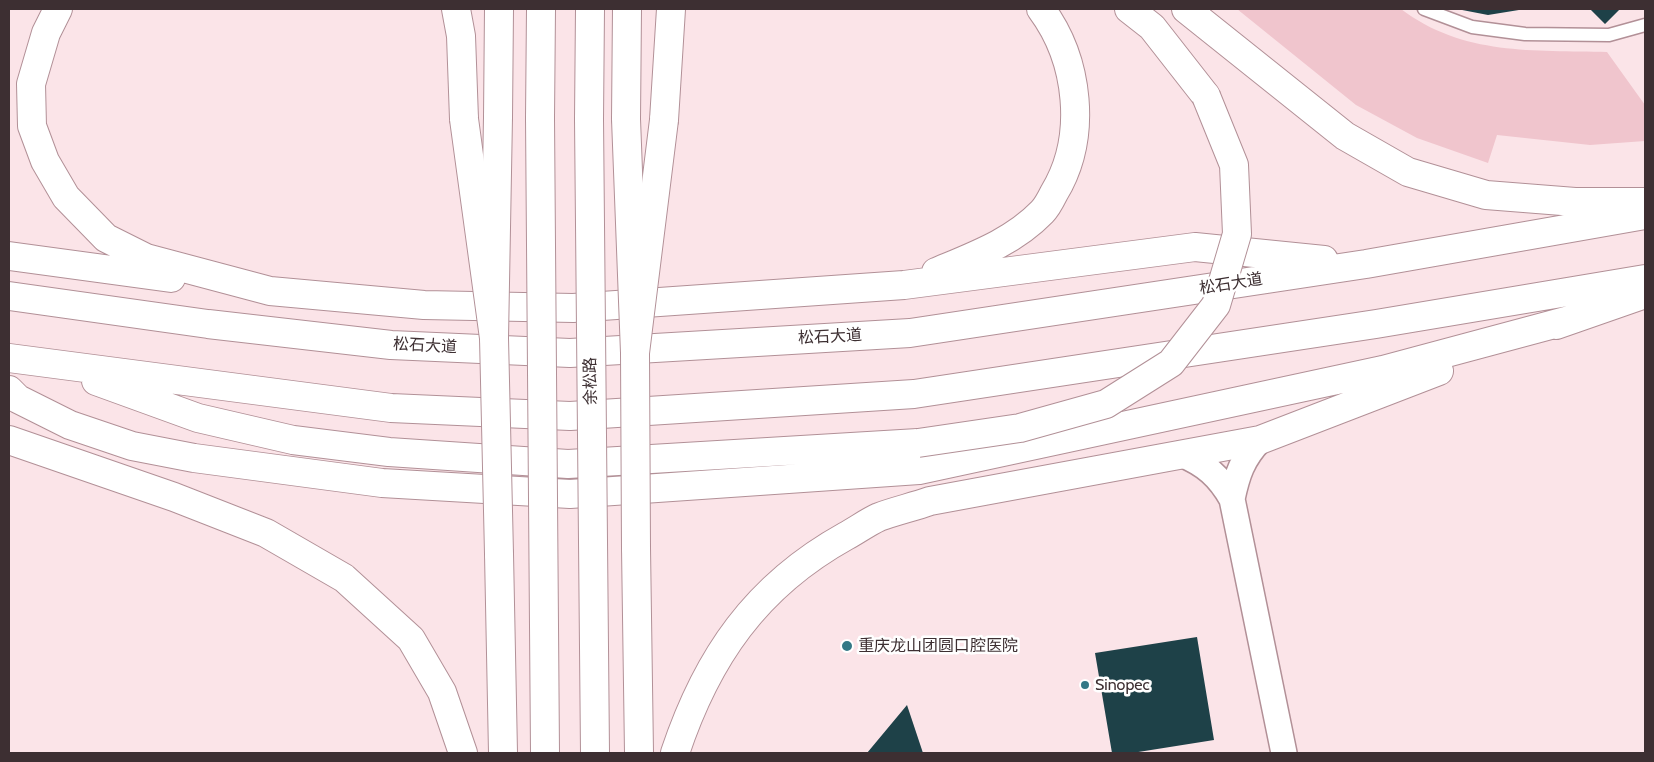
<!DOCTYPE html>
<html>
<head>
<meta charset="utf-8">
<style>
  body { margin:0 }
  #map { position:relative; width:1654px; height:762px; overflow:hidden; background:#fbe4e8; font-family:Cabin,sans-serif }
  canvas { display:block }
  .frame { position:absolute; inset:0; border:10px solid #3d2f32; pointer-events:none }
</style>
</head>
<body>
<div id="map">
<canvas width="1654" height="762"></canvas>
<div class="frame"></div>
</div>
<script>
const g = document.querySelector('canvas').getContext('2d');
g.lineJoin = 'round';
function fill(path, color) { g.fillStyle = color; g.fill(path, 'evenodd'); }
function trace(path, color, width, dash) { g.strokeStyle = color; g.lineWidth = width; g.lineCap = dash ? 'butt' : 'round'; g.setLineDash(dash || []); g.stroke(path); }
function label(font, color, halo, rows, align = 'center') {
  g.font = font + ' Cabin,"Noto Sans SC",sans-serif'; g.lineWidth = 5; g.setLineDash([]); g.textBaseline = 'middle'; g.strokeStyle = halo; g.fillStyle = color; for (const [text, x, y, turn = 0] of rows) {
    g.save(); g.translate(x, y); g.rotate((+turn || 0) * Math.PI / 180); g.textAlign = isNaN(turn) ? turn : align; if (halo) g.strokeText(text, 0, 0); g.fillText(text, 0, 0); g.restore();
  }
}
const green = new Path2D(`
  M 1237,9 L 1401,9 C 1463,56 1534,50 1607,52 L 1645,105 L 1645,141 L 1590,145 L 1497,135 L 1488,163 L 1417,138 L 1356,105 Z`);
const building = new Path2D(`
  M 1457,9 L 1525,9 L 1488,15 Z
  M 1590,9 L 1620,9 L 1605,24 Z
  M 1197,637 L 1214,740 L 1132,753 L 1112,753 L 1095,653 Z
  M 907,705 L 923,753 L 867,753 Z`);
const lane = new Path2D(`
  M 1424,9 L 1472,27 L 1525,34 L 1609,35 L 1645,25`);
const street = new Path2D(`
  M 1181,454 C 1205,464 1219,476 1232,499 L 1284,753
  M 1232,499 C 1237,475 1242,459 1260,440`);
const secondary = new Path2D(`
  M 498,117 L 499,9
  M 626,119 L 627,9
  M 636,548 L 639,753
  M 499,554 L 503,753`);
const highway = new Path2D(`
  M 58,9 L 46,33 L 31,84 L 32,126 L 45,161 L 66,197 L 106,238 L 146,258 L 270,291 L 424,305 L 573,308 L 904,285 L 1195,247 L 1324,260
  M 456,9 L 461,36 L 464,119
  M 1129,9 L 1152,27 L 1206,96
  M 1186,9 L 1345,136 L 1408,172 L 1486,195 L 1575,202 L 1645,202
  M 540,118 L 541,9
  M 589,119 L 590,9
  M 664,120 L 671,9
  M 9,256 L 171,278
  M 936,272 C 974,256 1013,242 1042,212 C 1047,207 1051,199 1054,193 C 1088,137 1079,60 1041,9
  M 9,296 L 208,324 L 391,345 L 570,353 L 910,333 L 1366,264 L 1645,215
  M 1556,325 L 1645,294
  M 9,358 L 391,408 L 570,416 L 914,394 L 1376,324 L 1645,279
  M 96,381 L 198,418 L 293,440 L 389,452 L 568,464 L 918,443
  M 9,390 L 18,399 L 70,425 L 132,446 L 194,458 L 382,483 L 570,494 L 919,470 L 1383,370 L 1573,319
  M 9,440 L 174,497 L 266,533 L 344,578 L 411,639 L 442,692 L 463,753
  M 675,753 C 707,657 756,586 846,536 C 857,530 868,522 879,517 C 895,511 913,507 930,501 L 1260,440 L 1439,371`);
const secondaryBridge = new Path2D(`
  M 498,117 L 494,338 L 499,554
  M 626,119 L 635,353 L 636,548`);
const highwayBridge = new Path2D(`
  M 540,118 L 545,753
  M 464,119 L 494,338
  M 589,119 L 595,753
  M 635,353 L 664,120
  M 918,443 L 1020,428 L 1106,404 L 1171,363 L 1216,305 L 1237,234 L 1234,165 L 1206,96`);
const markers = [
  [847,646,6,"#337886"],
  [1085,685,5,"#337886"]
];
const streetNames = [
  ["松石大道",1231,284,-9],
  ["松石大道",830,337,-3],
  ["松石大道",425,346,3],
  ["余松路",591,381,-91]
];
const poiNames = [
  ["重庆龙山团圆口腔医院",858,646],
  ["Sinopec",1095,685]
];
fill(green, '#f0c5cd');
fill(building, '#1e4148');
trace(lane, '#b29097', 15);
trace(street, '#b29097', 28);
trace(secondary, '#b29097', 30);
trace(highway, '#b29097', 30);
trace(lane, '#fff', 12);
trace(street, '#fff', 25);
trace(secondary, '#fff', 28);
trace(highway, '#fff', 28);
trace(secondaryBridge, '#b29097', 30, []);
trace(highwayBridge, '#b29097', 30, []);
trace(secondaryBridge, '#fff', 28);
trace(highwayBridge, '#fff', 28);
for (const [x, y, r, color] of markers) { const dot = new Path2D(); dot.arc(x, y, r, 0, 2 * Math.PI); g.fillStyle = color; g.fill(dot); trace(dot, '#fff', 2); }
label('16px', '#3d2f32', '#fff', streetNames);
label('16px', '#3d2f32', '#fff', poiNames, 'left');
</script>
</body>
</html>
